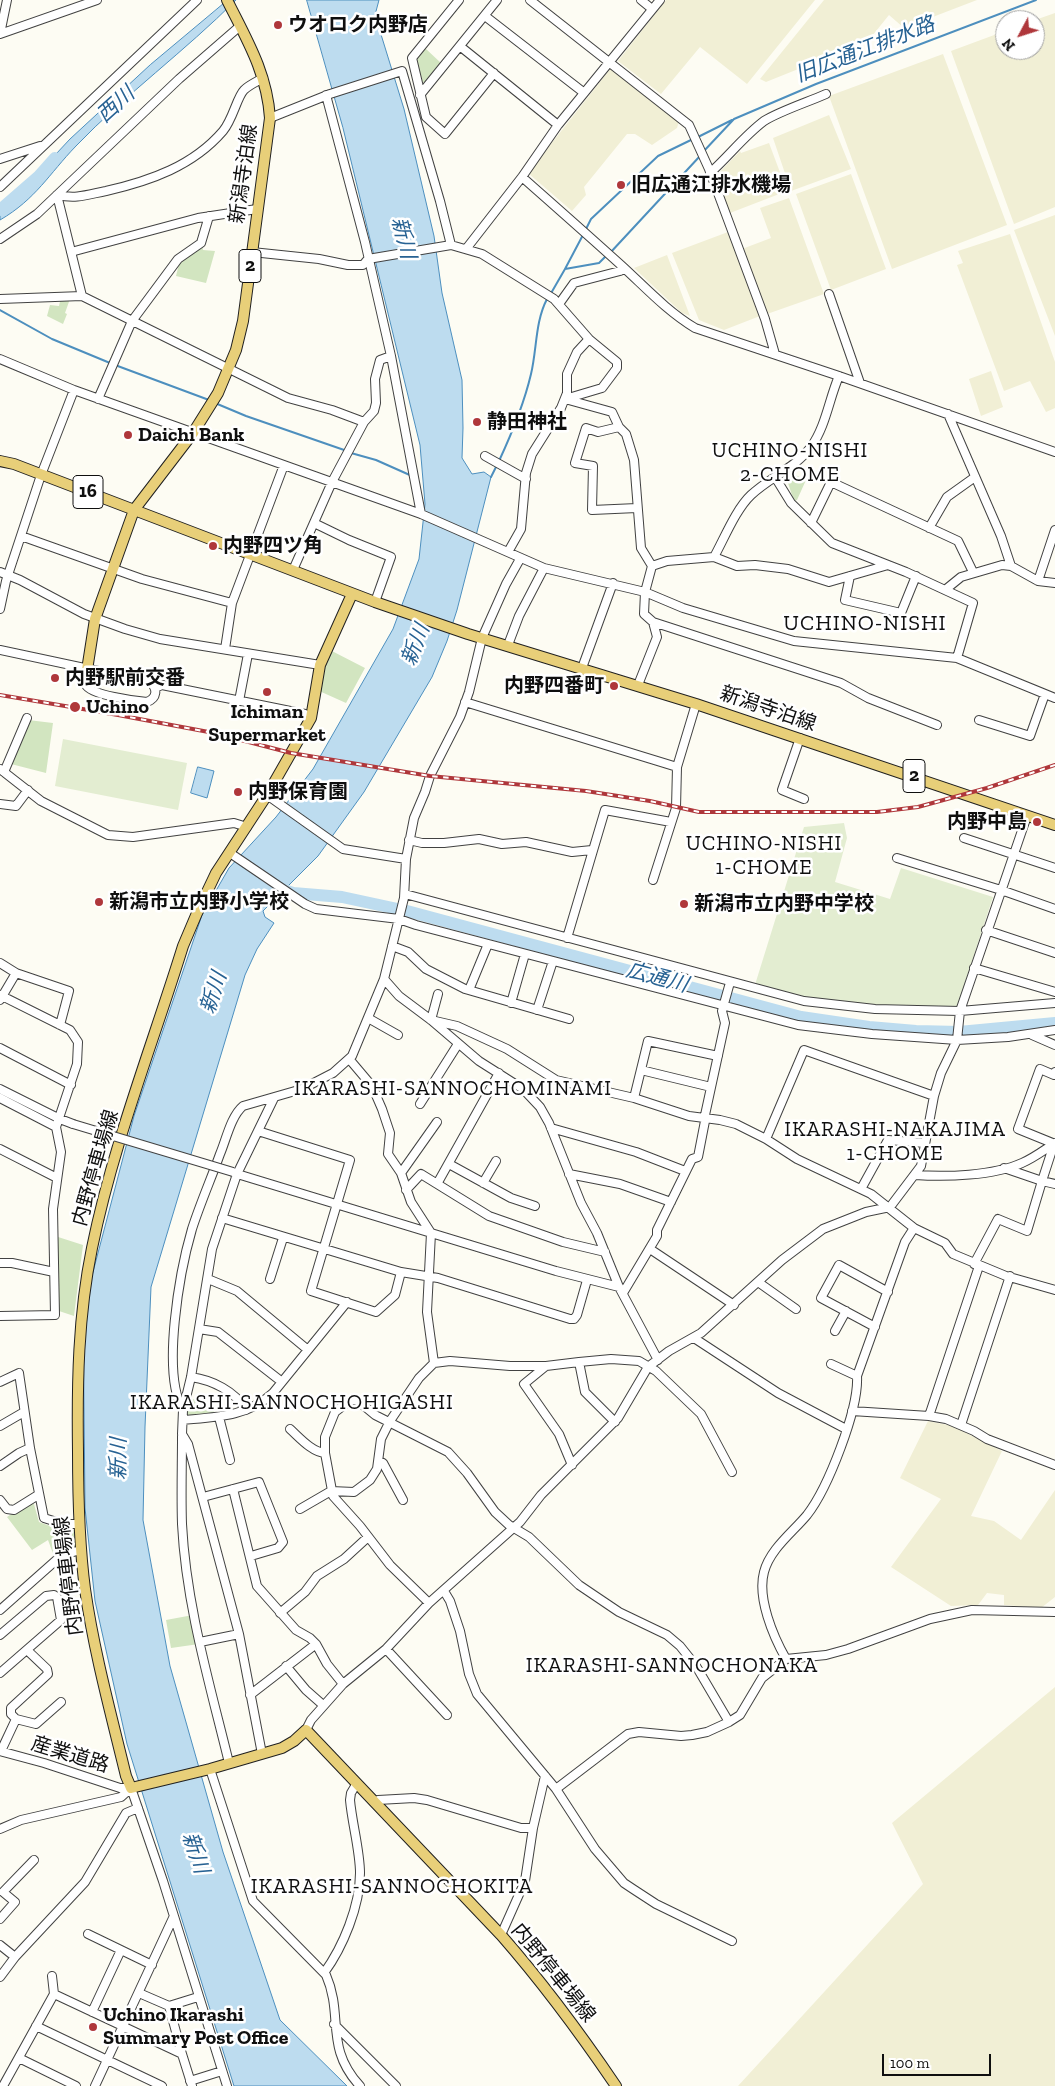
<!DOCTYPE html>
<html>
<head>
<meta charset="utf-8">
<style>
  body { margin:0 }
  #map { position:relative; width:1055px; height:2086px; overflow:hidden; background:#fdfcf3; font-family:"Zilla Slab",serif }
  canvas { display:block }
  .north { position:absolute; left:995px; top:10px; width:50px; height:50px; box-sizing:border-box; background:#fff; border:1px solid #9f9f9f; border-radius:50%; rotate:230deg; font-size:14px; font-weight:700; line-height:20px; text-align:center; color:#0f0f0f }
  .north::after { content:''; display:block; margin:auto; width:18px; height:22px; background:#af373b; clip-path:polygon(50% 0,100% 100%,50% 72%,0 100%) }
  .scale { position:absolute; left:882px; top:2054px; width:109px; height:22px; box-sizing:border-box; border:2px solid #0f0f0f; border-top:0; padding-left:6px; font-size:15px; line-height:18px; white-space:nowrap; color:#0f0f0f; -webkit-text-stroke:4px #fff; paint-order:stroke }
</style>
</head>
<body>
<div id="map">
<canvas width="1055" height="2086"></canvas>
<div class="north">N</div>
<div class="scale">100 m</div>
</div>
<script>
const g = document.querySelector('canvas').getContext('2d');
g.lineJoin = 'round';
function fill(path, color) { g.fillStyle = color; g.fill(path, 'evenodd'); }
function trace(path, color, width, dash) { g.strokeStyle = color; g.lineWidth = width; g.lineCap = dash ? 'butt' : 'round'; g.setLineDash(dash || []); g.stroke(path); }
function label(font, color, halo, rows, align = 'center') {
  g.font = font + ' "Zilla Slab","Noto Sans JP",serif'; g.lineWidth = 5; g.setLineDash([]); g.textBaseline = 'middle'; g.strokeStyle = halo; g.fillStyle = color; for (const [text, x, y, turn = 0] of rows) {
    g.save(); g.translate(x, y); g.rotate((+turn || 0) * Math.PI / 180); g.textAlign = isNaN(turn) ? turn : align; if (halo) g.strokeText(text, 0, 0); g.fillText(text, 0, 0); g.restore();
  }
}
const farmland = new Path2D(`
  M 666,0 L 815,0 L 747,84 L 700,47 L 661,94 L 618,61 Z
  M 824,0 L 977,0 L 904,28 L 889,15 L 868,41 L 766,82 L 760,79 Z
  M 1055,13 L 1055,207 L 1014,224 L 951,51 L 1005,31 L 1005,50 L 1035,50 L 1035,20 Z
  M 943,54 L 1007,225 L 892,269 L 829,96 Z
  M 611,68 L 679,121 L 677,128 L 652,145 L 635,134 L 627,134 L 584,187 L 586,195 L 572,211 L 528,173 Z
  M 829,115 L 851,169 L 791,191 L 773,138 Z
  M 769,143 L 787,191 L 730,213 L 715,177 L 740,151 L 741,153 Z
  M 851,174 L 886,269 L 831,290 L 796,194 Z
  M 789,198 L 824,294 L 767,314 L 742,249 L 771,238 L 760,208 Z
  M 1055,215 L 1055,336 L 1014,230 Z
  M 728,232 L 760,316 L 724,330 L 699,320 L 672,253 Z
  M 1010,234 L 1055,362 L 1055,408 L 1046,412 L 1030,381 L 1004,391 L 957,265 L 963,263 L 958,251 Z
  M 667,255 L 690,316 L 682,313 L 634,268 Z
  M 991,371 L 1003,407 L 981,416 L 969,379 Z
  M 928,1421 L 953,1426 L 1002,1451 L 971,1516 L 994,1521 L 1021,1540 L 1055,1490 L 1055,1597 L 1041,1608 L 1004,1605 L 1004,1595 L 987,1593 L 978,1605 L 951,1606 L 891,1567 L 941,1499 L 900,1478 Z
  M 1055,1687 L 1055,2086 L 738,2086 L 923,1884 L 892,1823 Z`);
const green = new Path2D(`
  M 425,48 L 442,64 L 425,84 L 421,80 L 416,58 Z
  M 202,245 L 203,250 L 215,251 L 206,283 L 176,276 L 180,260 Z
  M 71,296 L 65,313 L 67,314 L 63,324 L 47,316 L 50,305 L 59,306 L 61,297 Z
  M 789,472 L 806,480 L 797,500 L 794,501 L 786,477 Z
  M 328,649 L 365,668 L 346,703 L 317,690 Z
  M 28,720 L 53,723 L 46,773 L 11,764 Z
  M 55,1236 L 83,1245 L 74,1316 L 56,1310 Z
  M 189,1398 L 200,1401 L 219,1415 L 185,1417 Z
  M 29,1502 L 34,1504 L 39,1522 L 61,1530 L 77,1530 L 79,1548 L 55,1559 L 48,1540 L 32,1550 L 7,1517 Z
  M 193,1615 L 199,1644 L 171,1648 L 166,1620 Z`);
const pitch = new Path2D(`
  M 63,739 L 187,763 L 178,810 L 55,786 Z
  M 844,823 L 847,838 L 835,882 L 890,899 L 901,868 L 993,897 L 957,1007 L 900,1008 L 834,1004 L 754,988 L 804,827 Z`);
const water = new Path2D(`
  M 228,0 L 236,0 C 185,51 126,94 76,146 C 49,174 36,199 0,220 L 0,207 L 26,191 L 38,180 L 56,154 L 70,139 L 150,65 Z
  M 307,0 L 379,0 L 375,15 L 404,109 L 434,236 L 442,293 L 462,380 L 463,428 L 462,458 L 472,474 L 484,472 L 491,477 L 457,610 L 447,641 L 432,677 L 364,792 L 318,856 L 263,911 L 265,917 L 274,923 L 257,949 L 245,975 L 151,1287 L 145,1427 L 143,1520 L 170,1666 L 223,1852 L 280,2020 L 347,2086 L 234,2086 L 127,1744 L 95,1601 L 85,1508 L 83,1310 L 134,1116 L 202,915 L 229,868 L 276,817 L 313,769 L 393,629 L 419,559 L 425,504 L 420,445 L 343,128 Z
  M 198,767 L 214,771 L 207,798 L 191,793 Z`);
const stream = new Path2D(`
  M 698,137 L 732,120
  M 703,152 L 734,119 L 816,84 L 1036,0
  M 586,229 L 591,219 L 658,156 L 693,139
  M 610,253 L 700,156
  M 565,269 L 584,233
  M 550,295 L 565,269 L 599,263 L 606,256
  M 0,310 L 52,339 L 110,363
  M 115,365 L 209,400
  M 215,403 L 246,416 L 347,451
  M 351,453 L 376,460 L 412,476
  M 499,461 C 512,433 524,404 531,374 C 537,349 535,322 547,299
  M 491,477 L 497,465`);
const river = new Path2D(`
  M 0,210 L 39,176 L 55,158
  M 281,889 L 293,893 L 342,897 L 407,911 L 801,1017 L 869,1027 L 916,1031 L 959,1032 L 1055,1023`);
const minor = new Path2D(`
  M 459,0 L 412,58 L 426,117 L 445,134 L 494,73
  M 530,0 L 689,125 L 709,169 L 765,319 L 775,354
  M 641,0 L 652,9
  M 485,16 L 583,92
  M 0,34 L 97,0
  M 0,34 L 7,0
  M 461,47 L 558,125
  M 326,95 L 365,242 L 391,356 L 421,514
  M 420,95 L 497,0
  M 270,118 L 330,94 L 402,71 L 440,201 L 451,245
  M 0,159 L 40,146
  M 710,173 C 729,156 744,136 764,121 C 780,111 808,102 826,94
  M 522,177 C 556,207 589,236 622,266 C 646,288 667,311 695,328 L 839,376 L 1055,452
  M 0,187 L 197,0
  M 57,195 C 77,199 86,195 106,191 C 150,181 193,166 223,131 C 233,119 237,97 244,90 C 249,85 258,81 263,78
  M 57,195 L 82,296
  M 0,239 L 37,214 L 179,79 L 240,26
  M 466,249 L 522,177 L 558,125 L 660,0
  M 71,252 L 198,218 L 257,209
  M 252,252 L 319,259 L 348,265 L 363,265 L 368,259 L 451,245 L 482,254 L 554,299 L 589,339 L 617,362 L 617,368 L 602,388 L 565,399 L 612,412 L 619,427 L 626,434 L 634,460 L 641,548 L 652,566 L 645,592 L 644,614 L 653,622 L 657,637 L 638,685
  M 829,294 L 860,383
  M 0,299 L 82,296 L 288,398 L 332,410 L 364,422
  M 559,304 L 574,283 L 620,271 L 624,268
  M 0,359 L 74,390 L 421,514 L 544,568 L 645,592 L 683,608 L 794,641 L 957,658 L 1055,698
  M 98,399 L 132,321 L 178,259 L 201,243 L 209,216
  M 948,414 L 1001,536 L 1011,566
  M 619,427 L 598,432 L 586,428 L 575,463 L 593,466 L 592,510 L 637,508
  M 485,456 L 526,479
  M 775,477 L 791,503 L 832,543 L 906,572 L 973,603 L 957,658
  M 314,523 L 349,540 L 391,557 L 375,602
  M 811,523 L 831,482 L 958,541 L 973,572
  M 929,528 L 947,497 L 975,477
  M 21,536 L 142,579 L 232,603
  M 508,552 L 521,529 L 526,473 L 532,454 L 561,408 L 567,393 L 567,374 L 577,352 L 589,339
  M 714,557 L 737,566 L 755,565 L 788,569 L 829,582 L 888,565
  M 652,566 L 667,561 L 714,557 C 724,539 736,509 751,495 C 770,477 795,468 811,447 C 826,426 829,399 839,376
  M 293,570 L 332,482 L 364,422 L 374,411 L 376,403 L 375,379 L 380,360 L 391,356
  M 0,572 L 20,580 L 84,614 L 125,629 L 160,639 L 320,665
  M 850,576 L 845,600 L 901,613 L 916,576
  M 1038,581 L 1055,530
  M 945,590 L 961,577 L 1002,565 L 1011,566 L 1038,581 L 1055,583
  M 0,609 L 6,581 L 41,475 L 74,390
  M 653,622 L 841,683 L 868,698 L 937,725
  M 508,645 L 519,616 L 544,568
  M 225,649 L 232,603 L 284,465
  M 0,650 L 150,682 C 158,689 157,698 147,702 C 136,701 90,695 86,685 C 83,680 86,675 87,670
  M 582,668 L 613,583
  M 155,688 L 162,685 L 305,714 L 311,718
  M 239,701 L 248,654
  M 465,702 L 677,767
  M 979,720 L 1030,736 L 1045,694
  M 800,738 L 782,790 L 804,799
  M 0,769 L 41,801 L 108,835 L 133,837 L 234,823 L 247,827
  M 4,772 L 27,718
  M 267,795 L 343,849 L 406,859
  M 0,804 L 16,806 L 28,790
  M 964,838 L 1055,868
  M 409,840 L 422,843 L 444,843 L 479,839 L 502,844 L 526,842 L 572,852 L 592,850
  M 230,853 L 305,904 L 316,909 L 399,919 L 416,925 L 798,1025 L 872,1034 L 957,1040 L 1008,1037 L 1055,1030
  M 897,858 L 1001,890 L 1055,909
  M 653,880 L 676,808 L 677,767 L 696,704
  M 405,894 L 804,1001 L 875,1009 L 960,1011 L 1055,1003
  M 986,930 L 1055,953
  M 567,938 L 605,810 L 671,822
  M 392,946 L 408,952 L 426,969 L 465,989 L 569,1019
  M 0,963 L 16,973
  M 974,968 L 1055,992
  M 384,979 L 399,996 L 431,1020 L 479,1061 L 523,1089 L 540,1107 L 549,1123 L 581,1203 L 597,1233 L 619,1287 L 658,1360
  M 469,990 L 488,944
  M 0,995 L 70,1030 L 78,1042 L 77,1064 L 56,1127 L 61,1152 L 53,1209 L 55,1315 L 0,1316
  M 0,1000 L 16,973 L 69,991 L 60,1025
  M 511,1003 L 525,954
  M 537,1010 L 553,961
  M 368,1018 L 398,1035
  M 431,1020 L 457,1026 L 507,1049 L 556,1080 L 634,1098 L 689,1116 L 720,1120 L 736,1124 L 766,1139 L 797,1159 L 871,1194 L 914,1228 L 945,1243 L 953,1254 L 1006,1276 L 1055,1290
  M 431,1020 L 438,994
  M 1032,1035 L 1055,1045
  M 0,1048 L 71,1085
  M 641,1070 L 711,1087
  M 1055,1072 L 1054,1075 L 1040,1069 L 1018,1129 L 1055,1144
  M 0,1089 L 60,1119 L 73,1124
  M 0,1098 L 56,1127
  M 634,1098 L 648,1041 L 718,1056
  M 420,1104 L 458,1044
  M 551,1128 L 636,1152 L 685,1171
  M 258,1131 L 350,1160 L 311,1291 L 376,1312 L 395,1295 L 401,1272
  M 766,1139 L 804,1050 L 934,1096
  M 0,1149 L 57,1178
  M 449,1164 L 511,1198 L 535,1206
  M 1004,1168 L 1042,1181 L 1054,1144
  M 234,1173 L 556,1271 L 619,1287
  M 401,1173 L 437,1122
  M 569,1174 L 620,1184 L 671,1202
  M 915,1175 C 946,1177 993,1176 1022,1163 C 1034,1158 1044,1150 1055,1143
  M 483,1183 L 496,1161
  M 437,1184 L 499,1073
  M 861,1189 L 888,1140 L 925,1143
  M 406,1190 L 421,1174 L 489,1216 L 563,1242 L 605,1252
  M 222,1218 L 401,1272 L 438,1278 L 570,1319 L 574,1319 L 577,1315 L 587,1280
  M 650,1249 L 734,1305
  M 0,1263 L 12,1263 L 54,1272
  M 974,1264 L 998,1219 L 1027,1231 L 1042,1181 L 1055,1184
  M 208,1279 L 237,1291 L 308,1350
  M 270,1279 L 283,1238
  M 758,1282 L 796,1309
  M 623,1293 L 657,1236 L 657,1230 L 692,1159 L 698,1157 L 705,1121 L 705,1115 L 725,1023 L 722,1011 L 729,986
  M 875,1327 L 821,1298 L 839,1265 L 888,1292
  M 199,1329 L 218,1332 L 282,1382
  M 835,1331 L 846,1311
  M 694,1338 L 778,1393 L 846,1429
  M 579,1362 L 611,1359 L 639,1361 L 656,1371 L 701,1414 L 732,1472
  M 434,1363 L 450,1361 L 510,1366 L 546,1366
  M 831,1364 L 857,1376
  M 191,1377 C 212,1380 235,1391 246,1410
  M 0,1382 L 19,1373 L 30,1448 L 44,1518 L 63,1524 L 79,1524
  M 183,1410 C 161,1373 180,1270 192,1229 C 200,1204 211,1179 220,1154 C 226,1140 231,1116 243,1106 L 302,1089 L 333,1073 L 352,1056 L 384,979 L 404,898 L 406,859 L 414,818 L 425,792 L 430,776 L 460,717 L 469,692 L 482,638 L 506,584 L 520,559
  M 852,1411 L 929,1416 L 946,1419 L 974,1431 L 987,1439 L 1055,1465
  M 929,1416 L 979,1266
  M 219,1417 L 230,1460
  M 183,1420 C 216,1417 247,1417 273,1393 L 347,1302
  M 961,1425 L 1010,1276
  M 0,1426 L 24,1412
  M 290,1429 C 300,1438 312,1452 325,1453
  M 182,1436 C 182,1465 181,1495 182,1524 C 186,1605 210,1685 229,1763
  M 379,1461 L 383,1463 L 403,1500
  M 572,1465 L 559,1434 L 524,1384 L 546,1366 L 579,1362 L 585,1392 L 615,1422
  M 0,1466 L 19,1453 L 30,1448
  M 233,1489 L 257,1586 L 296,1630 L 310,1638 L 316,1644 L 327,1664 L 343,1684
  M 203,1497 L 259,1482 L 283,1542 L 278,1548 L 251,1556
  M 0,1500 L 7,1509 L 14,1510 L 38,1495
  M 300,1509 L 331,1491 L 354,1492 L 370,1480 L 377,1469 L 381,1439 L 390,1421 L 419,1378 L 434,1363 L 427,1312 L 431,1233 L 411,1202 L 401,1173 L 388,1154 L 390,1133 L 382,1109 L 372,1086 L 350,1060
  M 444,1591 L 450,1601 L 460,1631 L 469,1674 L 477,1694 L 556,1789 L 595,1849 L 624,1883 L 633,1889 L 656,1904 L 732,1941
  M 429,1603 L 390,1565 L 360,1526 L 333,1496 L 325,1453 L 325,1437 L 335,1412 L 348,1402 L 353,1400 L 358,1401 L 375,1415 L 448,1452 L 467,1473 L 495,1512 L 509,1525 L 529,1537 L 579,1585 L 619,1612 L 667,1635 L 680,1646 L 696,1666 L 729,1722
  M 0,1610 L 62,1555 L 81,1550
  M 280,1613 L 305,1592 L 317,1576 L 344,1559 L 368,1537
  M 0,1635 L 46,1596 L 54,1595 L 57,1597 L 61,1620 L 0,1673
  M 200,1642 L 239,1634
  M 386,1649 L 447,1715
  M 786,1659 C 773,1636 757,1598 764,1572 C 770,1549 793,1532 807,1515 C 828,1488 859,1409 857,1376 L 905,1242 L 914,1228
  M 286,1666 L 306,1690 L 323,1705
  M 250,1695 L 316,1644
  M 16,1719 L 36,1724 L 61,1702
  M 306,1730 L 311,1720 L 343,1684 L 386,1649 L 429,1603 L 520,1522 L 541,1495 L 618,1418 L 648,1367 L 669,1351 L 701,1333 L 782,1260 L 823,1229 L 866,1212 L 890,1207 L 921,1166 L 934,1096 L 941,1073 L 957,1040 L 960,1011 L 1027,816
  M 0,1751 L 44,1763 L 120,1788 L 131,1788
  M 1,1751 L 16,1719 L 11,1714 L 11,1708 L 48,1674 L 47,1669 L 27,1650
  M 262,1754 L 239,1634 L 188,1444 L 182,1434 L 183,1410 L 191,1377 L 212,1249 L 237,1174 L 274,1098
  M 210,1769 L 253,1901 L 326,1975 C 344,2016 324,2047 360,2086
  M 131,1788 L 163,1881 L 227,2086
  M 556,1789 L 628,1734 L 639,1732 L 681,1736 L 692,1735 L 707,1732 L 729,1722 L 740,1715 L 762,1678 L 786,1659 L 826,1655 L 848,1649 L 930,1619 L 972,1610 L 1055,1612
  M 374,1802 L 378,1800 L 414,1798 L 427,1800 L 521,1828 L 533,1828
  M 0,1829 L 21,1820 L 121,1797 L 131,1788
  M 0,1919 L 15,1902 L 3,1892 L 34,1860
  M 88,1934 L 152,1965
  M 501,1935 L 525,1881 L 533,1828 L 545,1776
  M 0,1945 L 15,1957
  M 324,1973 C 343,1947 360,1906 360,1873 C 360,1851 352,1823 350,1800 L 351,1793 L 357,1783
  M 0,1977 L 15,1957 L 85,1882 L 126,1813 L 138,1808
  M 139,1993 L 169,2006 L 198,1997
  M 54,1994 L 182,2054 L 192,2086
  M 169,2006 L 182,2054
  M 92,2012 L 121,1950
  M 334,2024 L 396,2086
  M 36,2026 L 162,2086
  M 19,2058 L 76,2086
  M 190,2081 L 222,2071
  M 3,2086 L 54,1994 L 52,1976
  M 95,2086 L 173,1918`);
const major = new Path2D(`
  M 0,461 L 14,464 L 375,602 L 468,634 L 696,704 L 1055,825
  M 352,594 L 320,665 L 311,718 L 267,795 L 216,873 L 197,913 L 183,946 C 152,1046 113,1145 92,1248 C 78,1316 77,1384 78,1452 C 78,1498 79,1543 85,1589 C 94,1652 111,1714 126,1776 L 131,1788 L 210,1769 L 282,1748 L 294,1741 L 306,1730 L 501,1935 C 543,1983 580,2033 616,2086
  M 87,670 L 95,619 L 134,510 L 193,433 L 218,393 L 236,350 L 243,321 L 270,118 C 267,73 247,40 227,0`);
const rail = new Path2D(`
  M 0,695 L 118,715 L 214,733 L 291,753 L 430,776 L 586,791 L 650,801 L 699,812 L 877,812 L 918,807 L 987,788 L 1055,765`);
const minorBridge = new Path2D(`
  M 73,1124 L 233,1172`);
const markers = [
  [278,25,5,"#af373b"],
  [621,185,5,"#af373b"],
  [477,422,5,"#af373b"],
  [128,435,5,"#af373b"],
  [213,546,5,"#af373b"],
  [55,678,5,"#af373b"],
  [614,686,5,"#af373b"],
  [267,692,5,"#af373b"],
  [75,707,6,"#af373b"],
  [238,792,5,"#af373b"],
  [1037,822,5,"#af373b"],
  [99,902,5,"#af373b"],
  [684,904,5,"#af373b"],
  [93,2027,5,"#af373b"]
];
const shields = [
  [250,266,22],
  [88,492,30],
  [914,776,22]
];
const shieldNames = [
  ["2",250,266],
  ["16",88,492],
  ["2",914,776]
];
const poiNames = [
  ["ウオロク内野店",288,25],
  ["旧広通江排水機場",631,185],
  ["静田神社",487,422],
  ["Daichi Bank",138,435],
  ["内野四ツ角",223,546],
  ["内野駅前交番",65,678],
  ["内野四番町",604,686,"right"],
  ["Uchino",86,707],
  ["Ichiman",267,712,"center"],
  ["Supermarket",267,735,"center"],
  ["内野保育園",248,792],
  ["内野中島",1027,822,"right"],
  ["新潟市立内野小学校",109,902],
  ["新潟市立内野中学校",694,904],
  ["Uchino Ikarashi",103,2015],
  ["Summary Post Office",103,2038]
];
const streetNames = [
  ["新潟寺泊線",244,174,-82],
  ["新潟寺泊線",768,709,19],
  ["内野停車場線",96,1168,-74],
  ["内野停車場線",69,1576,-97],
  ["産業道路",70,1755,17],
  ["内野停車場線",553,1973,51]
];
const waterNames = [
  ["旧広通江排水路",865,50,-21],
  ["西川",116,105,-42],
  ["新川",403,238,76],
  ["新川",416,645,-69],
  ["広通川",657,978,15],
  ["新川",214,993,-72],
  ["新川",119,1459,-89],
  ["新川",195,1853,71]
];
const neighbourhoodNames = [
  ["UCHINO-NISHI",790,451],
  ["2-CHOME",790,475],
  ["UCHINO-NISHI",764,844],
  ["1-CHOME",764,868],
  ["IKARASHI-SANNOCHOMINAMI",453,1089],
  ["IKARASHI-NAKAJIMA",895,1130],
  ["1-CHOME",895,1154],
  ["IKARASHI-SANNOCHOHIGASHI",292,1403],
  ["IKARASHI-SANNOCHONAKA",672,1666],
  ["IKARASHI-SANNOCHOKITA",392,1887]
];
const quarterNames = [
  ["UCHINO-NISHI",865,624]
];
fill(farmland, '#f1efd5');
fill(green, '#d2e5c0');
fill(pitch, '#e3edd1');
fill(water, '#bddcef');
trace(water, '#4d8fbe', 1);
trace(stream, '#4d8fbe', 2);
trace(river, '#bddcef', 12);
trace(minor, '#424242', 10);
trace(major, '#202020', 12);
trace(minor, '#fff', 8);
trace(major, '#e8cf79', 10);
trace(rail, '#af373b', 4);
trace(rail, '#fff', 2, [5.5]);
trace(minorBridge, '#424242', 10, []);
trace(minorBridge, '#fff', 8);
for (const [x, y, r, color] of markers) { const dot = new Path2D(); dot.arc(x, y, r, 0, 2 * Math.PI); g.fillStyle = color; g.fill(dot); trace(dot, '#fff', 2); }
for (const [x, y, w] of shields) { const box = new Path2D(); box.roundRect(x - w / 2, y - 16.5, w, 33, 4); g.fillStyle = '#fff'; g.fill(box); trace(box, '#0f0f0f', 1); }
label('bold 19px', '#0f0f0f', null, shieldNames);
label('bold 20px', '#0f0f0f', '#fff', poiNames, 'left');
label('20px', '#0f0f0f', '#fff', streetNames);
label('italic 21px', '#276293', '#fff', waterNames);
g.letterSpacing = '1px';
label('21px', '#0f0f0f', '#fff', neighbourhoodNames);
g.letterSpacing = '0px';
g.letterSpacing = '1px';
label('22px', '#0f0f0f', '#fff', quarterNames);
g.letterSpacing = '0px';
</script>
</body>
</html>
